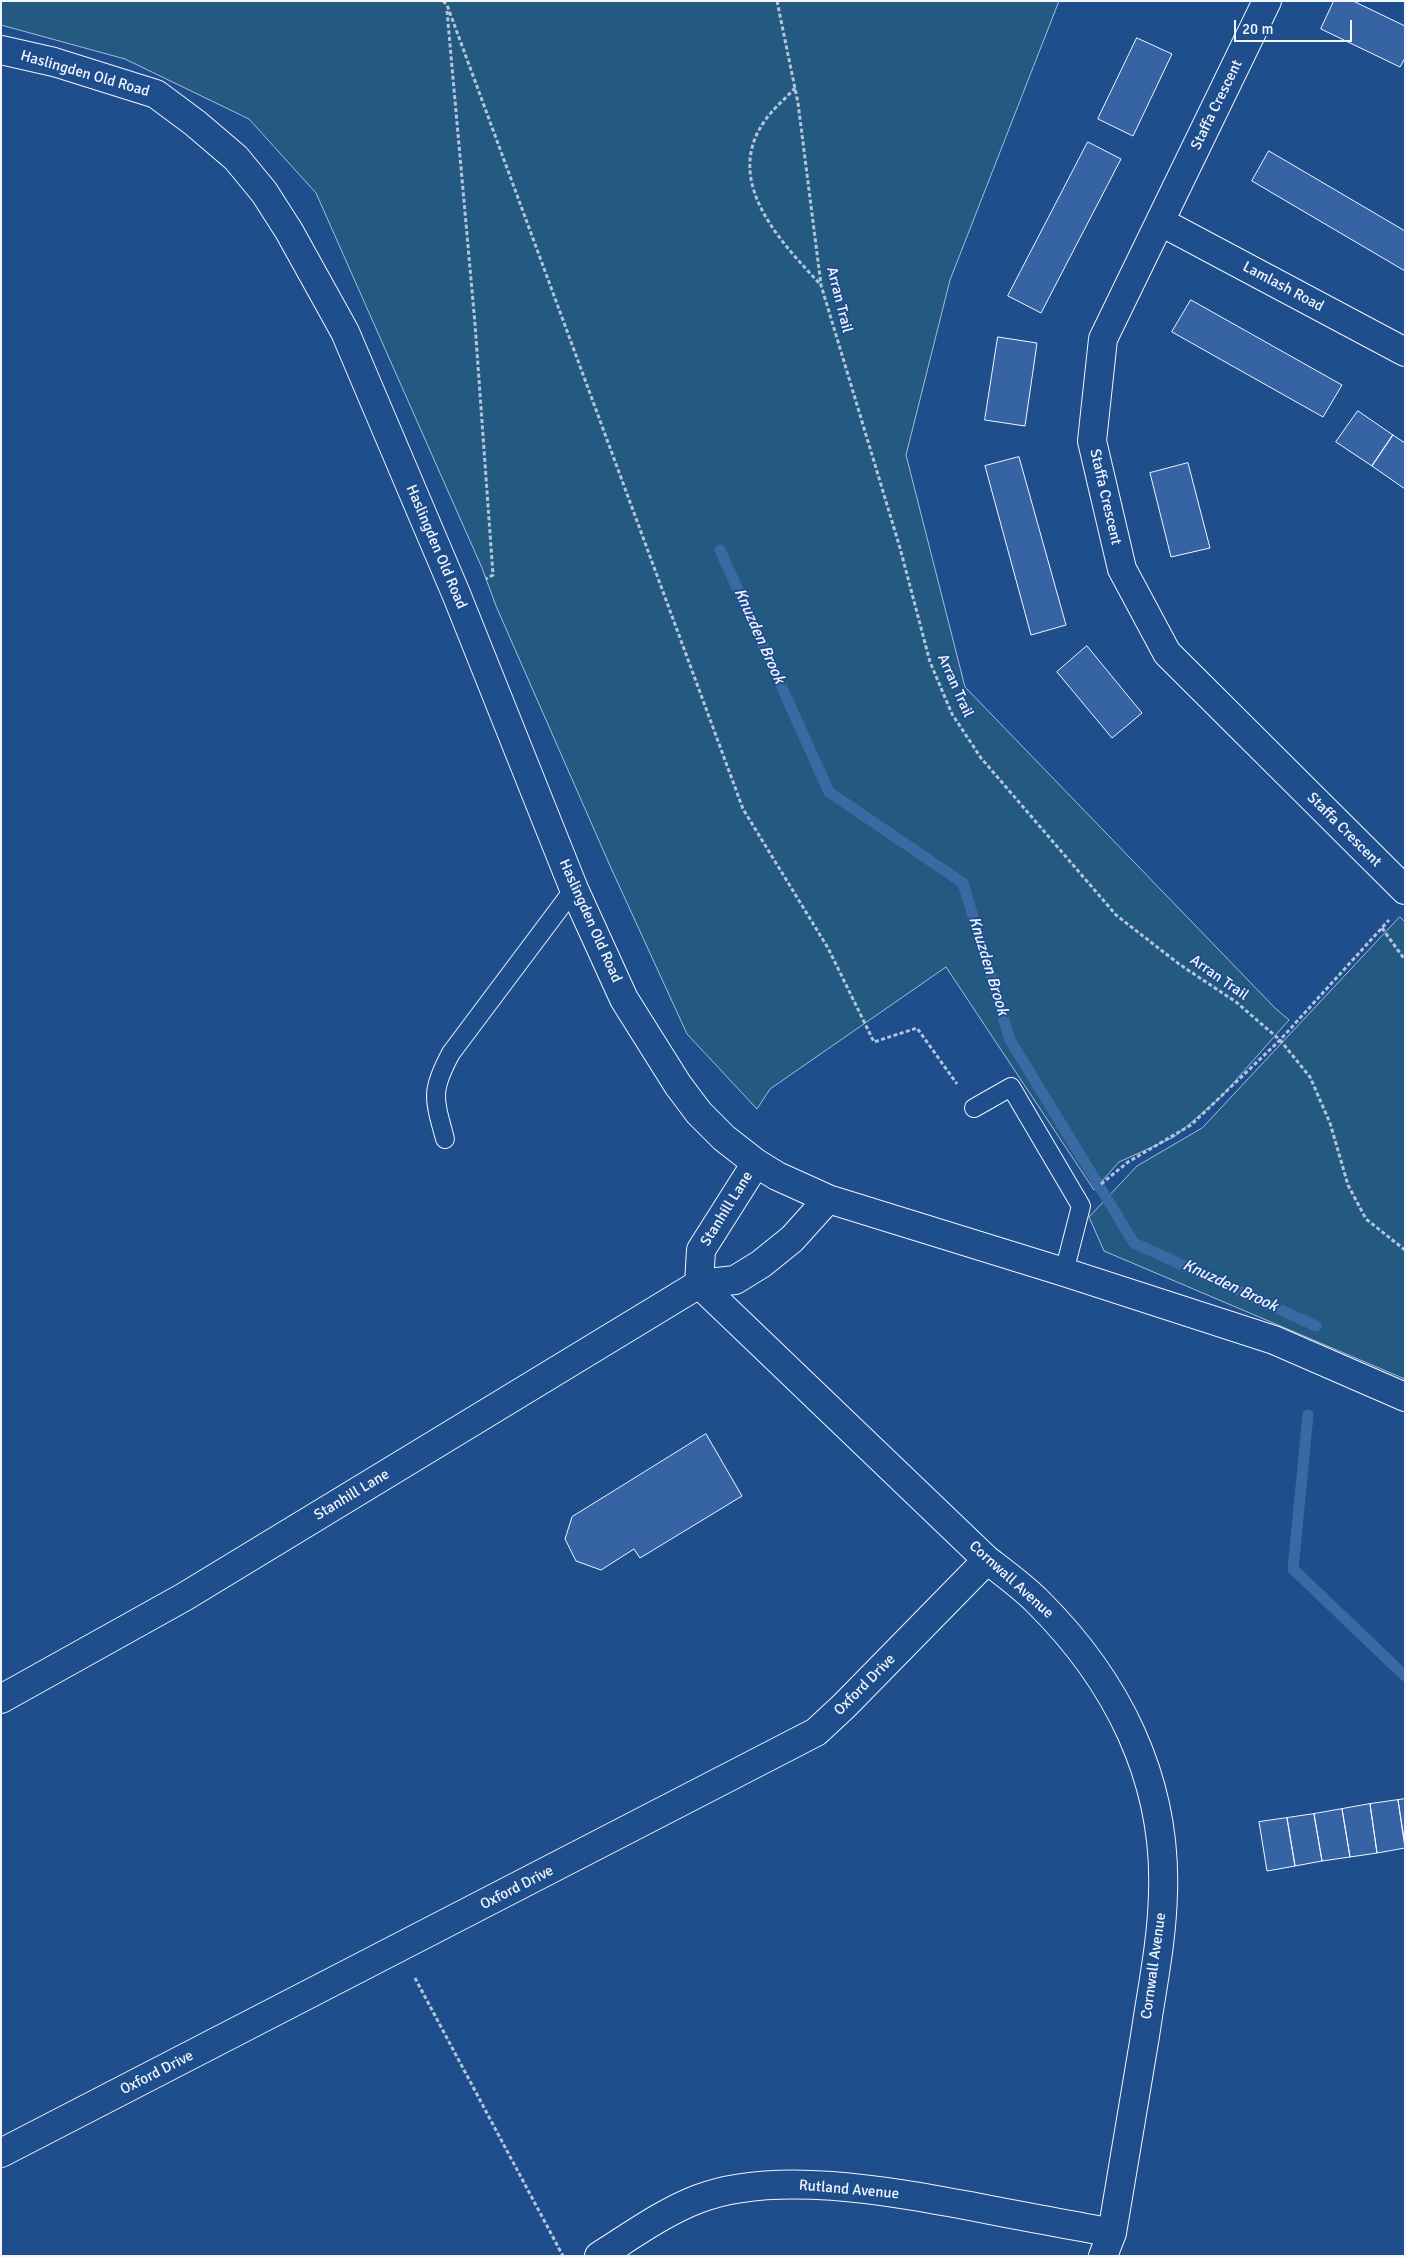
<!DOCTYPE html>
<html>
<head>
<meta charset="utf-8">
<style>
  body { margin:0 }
  #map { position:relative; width:1406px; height:2257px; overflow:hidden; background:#1f4e8c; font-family:Signika,sans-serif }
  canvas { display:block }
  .frame { position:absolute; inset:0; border:2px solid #f2f6ff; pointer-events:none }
  .scale { position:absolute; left:1234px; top:20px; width:118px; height:22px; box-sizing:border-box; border:2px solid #f2f6ff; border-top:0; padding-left:6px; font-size:15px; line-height:18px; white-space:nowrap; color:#f2f6ff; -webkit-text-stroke:4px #1f4e8c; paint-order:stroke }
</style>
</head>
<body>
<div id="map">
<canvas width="1406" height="2257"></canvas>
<div class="frame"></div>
<div class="scale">20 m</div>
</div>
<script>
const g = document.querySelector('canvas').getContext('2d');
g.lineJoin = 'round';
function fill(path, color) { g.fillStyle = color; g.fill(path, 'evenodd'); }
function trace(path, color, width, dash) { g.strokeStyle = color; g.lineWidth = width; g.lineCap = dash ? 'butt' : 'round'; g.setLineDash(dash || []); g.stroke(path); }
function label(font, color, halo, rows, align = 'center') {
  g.font = font + ' Signika,sans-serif'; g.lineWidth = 4; g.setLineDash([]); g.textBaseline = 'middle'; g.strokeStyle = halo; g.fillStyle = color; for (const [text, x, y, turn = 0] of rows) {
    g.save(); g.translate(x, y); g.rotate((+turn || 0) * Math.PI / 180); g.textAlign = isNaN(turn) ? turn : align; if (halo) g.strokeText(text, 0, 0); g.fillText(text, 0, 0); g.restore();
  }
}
const green = new Path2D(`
  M 1,1 L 1059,1 L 950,280 L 906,455 L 965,687 L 1275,1008 L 1289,1020 L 1220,1098 L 1174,1137 L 1119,1162 L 1094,1190 L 946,967 L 770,1089 L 757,1109 L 687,1034 L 611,868 L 496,606 L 482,568 L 316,193 L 249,119 L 125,59 L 1,25 Z
  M 1400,917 L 1405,922 L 1405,1379 L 1104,1251 L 1089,1217 L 1137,1166 L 1202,1128 Z`);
const stream = new Path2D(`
  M 720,550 L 829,792 L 963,883 L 1010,1040 L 1134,1243 L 1316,1326
  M 1308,1415 L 1293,1569 L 1405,1676`);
const building = new Path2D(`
  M 1334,1 L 1353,1 L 1405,26 L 1405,58 L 1400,67 L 1321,29 Z
  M 1137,38 L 1172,54 L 1133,136 L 1098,119 Z
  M 1088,142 L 1121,159 L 1041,313 L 1008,296 Z
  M 1269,151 L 1405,231 L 1405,271 L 1252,181 Z
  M 1191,300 L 1342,385 L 1323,417 L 1172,332 Z
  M 998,337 L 1037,343 L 1025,426 L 985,420 Z
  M 1358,411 L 1393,435 L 1372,466 L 1336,442 Z
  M 1393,435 L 1405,443 L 1405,489 L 1372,466 Z
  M 1019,457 L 1066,625 L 1031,635 L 985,466 Z
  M 1188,463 L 1210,548 L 1171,557 L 1150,473 Z
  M 1087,646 L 1142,713 L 1112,738 L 1057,672 Z
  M 706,1434 L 742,1496 L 640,1558 L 634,1549 L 601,1570 L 576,1561 L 565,1539 L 572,1517 Z
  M 1405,1799 L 1405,1845 L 1398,1800 Z
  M 1398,1800 L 1405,1848 L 1377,1853 L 1370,1804 Z
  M 1370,1804 L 1377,1853 L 1350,1857 L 1342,1809 Z
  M 1342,1809 L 1350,1857 L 1322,1861 L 1314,1814 Z
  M 1314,1814 L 1322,1861 L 1295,1866 L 1287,1818 Z
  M 1287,1818 L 1295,1866 L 1267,1871 L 1259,1822 Z`);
const path = new Path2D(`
  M 443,1 L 447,5 L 743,809 L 828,948 L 874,1042 L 917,1028 L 957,1084
  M 777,1 L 798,103 L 821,285 L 900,548 L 930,662 L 952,714 L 981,758 L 1116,915 L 1179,964 L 1236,1002 L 1280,1040 L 1310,1077 L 1330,1123 L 1348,1185 L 1366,1219 L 1405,1250
  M 447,11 L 475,324 L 493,575 L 486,579
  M 795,88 C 786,98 774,108 766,119 C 721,180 780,241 820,284
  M 1382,928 L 1405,960
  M 1101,1184 L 1128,1162 L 1191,1125 L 1280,1040 L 1389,920
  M 415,1978 L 563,2256`);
const service = new Path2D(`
  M 974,1108 L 1011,1087 L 1081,1206 L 1064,1272
  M 445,1139 C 434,1098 430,1092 451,1053 L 574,889`);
const minor = new Path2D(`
  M 1267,1 L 1103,339 L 1092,441 L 1122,569 L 1167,653 L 1405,890
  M 1161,222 L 1405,352
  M 699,1284 L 987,1560 C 1004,1573 1022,1586 1037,1601 C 1117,1680 1167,1779 1163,1893 C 1162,1941 1152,1988 1145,2036 C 1134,2101 1123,2167 1112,2233 L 1103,2256
  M 1,2153 L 816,1732 L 844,1706 L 987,1560
  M 599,2256 C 631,2236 662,2213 698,2199 C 775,2169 894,2192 975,2207 C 1020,2216 1066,2224 1112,2233`);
const secondary = new Path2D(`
  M 1,50 L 54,62 L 156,94 L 195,123 L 236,158 L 264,192 L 289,231 L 345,332 L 457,596 L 574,889 L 624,999 L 678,1085 L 699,1113 L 724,1138 L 756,1163 L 777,1176 L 828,1199 L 1064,1272 L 1274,1340 L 1405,1397
  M 699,1284 L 701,1250 L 756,1163
  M 1,1699 L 184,1597 L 699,1284 L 735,1280 L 761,1264 L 792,1239 L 828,1199`);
const streetNames = [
  ["Haslingden Old Road",85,74,16],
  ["Staffa Crescent",1217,105,-64],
  ["Lamlash Road",1283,287,28],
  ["Arran Trail",839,300,76],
  ["Staffa Crescent",1105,497,77],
  ["Haslingden Old Road",436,547,67],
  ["Arran Trail",955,686,66],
  ["Staffa Crescent",1344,830,45],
  ["Haslingden Old Road",590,921,66],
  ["Arran Trail",1219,978,35],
  ["Stanhill Lane",727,1209,-58],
  ["Stanhill Lane",352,1495,-31],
  ["Cornwall Avenue",1011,1580,42],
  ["Oxford Drive",865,1685,-45],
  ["Oxford Drive",517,1888,-27],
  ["Cornwall Avenue",1154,1966,-82],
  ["Oxford Drive",157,2073,-27],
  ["Rutland Avenue",849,2190,5]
];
const waterNames = [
  ["Knuzden Brook",759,636,66],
  ["Knuzden Brook",988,966,73],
  ["Knuzden Brook",1230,1286,25]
];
fill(green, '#245a82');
trace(green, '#a8bbd7', 1);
trace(stream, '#3b69a3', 11);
fill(building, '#3563a3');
trace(building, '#f2f6ff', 1);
trace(service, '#f2f6ff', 20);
trace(minor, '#f2f6ff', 30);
trace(secondary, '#f2f6ff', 30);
trace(path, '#b3c4dc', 3, [4, 2.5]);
trace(service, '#1f4e8c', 18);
trace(minor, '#1f4e8c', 28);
trace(secondary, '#1f4e8c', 28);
label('15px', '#f2f6ff', '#1f4e8c', streetNames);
label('italic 16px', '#f2f6ff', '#1f4e8c', waterNames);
</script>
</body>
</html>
